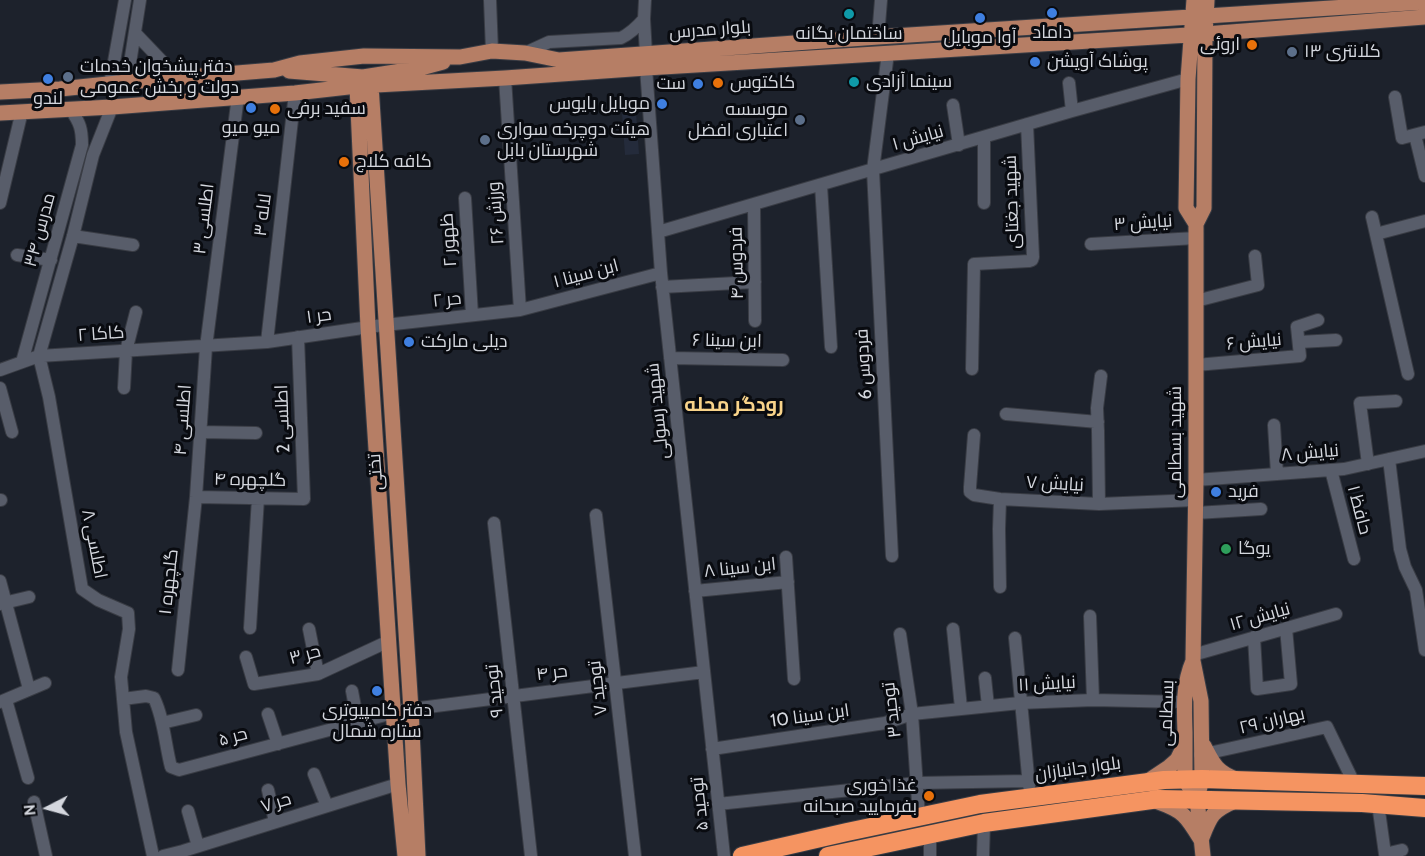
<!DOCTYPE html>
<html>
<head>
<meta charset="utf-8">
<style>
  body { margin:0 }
  #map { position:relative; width:1425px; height:856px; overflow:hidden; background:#1d222c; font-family:Cabin,sans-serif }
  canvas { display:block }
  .north { position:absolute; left:18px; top:778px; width:60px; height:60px; -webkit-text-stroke:4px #090b10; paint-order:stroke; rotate:264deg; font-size:16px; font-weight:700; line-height:24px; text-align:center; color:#d4d7de }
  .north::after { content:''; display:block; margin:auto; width:21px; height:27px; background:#d4d7de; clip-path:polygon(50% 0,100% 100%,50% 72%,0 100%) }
</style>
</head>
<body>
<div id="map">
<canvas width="1425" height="856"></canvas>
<div class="north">N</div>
</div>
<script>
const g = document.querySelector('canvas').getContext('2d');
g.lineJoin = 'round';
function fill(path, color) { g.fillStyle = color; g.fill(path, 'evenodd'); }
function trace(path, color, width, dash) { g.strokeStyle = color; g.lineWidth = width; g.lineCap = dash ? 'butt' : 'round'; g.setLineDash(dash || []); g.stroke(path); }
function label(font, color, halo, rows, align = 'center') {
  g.font = font + ' Cabin,Cairo,sans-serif'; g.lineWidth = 6; g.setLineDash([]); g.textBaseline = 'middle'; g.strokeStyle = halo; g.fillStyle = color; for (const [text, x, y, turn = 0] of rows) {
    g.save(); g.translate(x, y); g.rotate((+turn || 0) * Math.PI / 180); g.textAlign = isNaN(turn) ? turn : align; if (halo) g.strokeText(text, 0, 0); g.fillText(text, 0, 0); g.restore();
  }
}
const built = new Path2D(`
  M 635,98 L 639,154 L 625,155 L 621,99 Z`);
const minor = new Path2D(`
  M 490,0 L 492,51
  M 645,0 L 644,19 L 646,54
  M 135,33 L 178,78
  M 878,37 L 881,0
  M 525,53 L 549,42 L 621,38 C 631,33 637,27 644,19
  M 888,53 L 873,170 L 892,556
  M 646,68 L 661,273 L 724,856
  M 505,78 L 520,310
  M 127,82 L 140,0
  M 1069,83 L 1072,111
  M 110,84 L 125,0
  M 1395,97 L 1402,138 L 1425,132
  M 953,105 L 959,145
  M 112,107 L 93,155 L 73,236 L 39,356 L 49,397 L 82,589 L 98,600 L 128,613 L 129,629 L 121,677 L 126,732 L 153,856
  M 1415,135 L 1425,176
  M 984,137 L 984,203
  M 821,185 L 831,347
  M 465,198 L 472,315
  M 0,203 L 22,111
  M 754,204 L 755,321
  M 1372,217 L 1408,374
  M 658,232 L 1072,111 L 1188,79
  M 1376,234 L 1425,221
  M 73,236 L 133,245
  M 1091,244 L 1196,238
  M 17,255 L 51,260
  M 662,287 L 755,282
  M 1196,301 L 1258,285 L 1255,256
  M 267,342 L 295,93
  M 1299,342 L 1336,340
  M 670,358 L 783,360
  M 22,362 L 82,145 C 82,129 80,123 71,110
  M 1196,365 L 1300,356 L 1297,327 L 1318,320
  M 972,369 L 974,264 L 1029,261 L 1032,260 L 1033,257 L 1027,124
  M 0,370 L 39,356 L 267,342 L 376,326 L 520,310 L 661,273
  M 0,388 L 12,432
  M 124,388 L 126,351 L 136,312
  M 1006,414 L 1098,422
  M 1274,425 L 1277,474
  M 200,432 L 256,433
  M 974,435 L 970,487 L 970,492 L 974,495 L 1000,499 L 1099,504 L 1196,500
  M 1389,459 L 1400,549 L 1405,567 L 1416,590 L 1425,650
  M 1368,464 L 1360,403 L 1396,401
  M 1331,470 L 1354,559
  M 1196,480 L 1344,469 L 1425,451
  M 196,497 L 304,499 L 298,337
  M 0,500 L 1,500
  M 1099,504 L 1098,431 L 1097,408 L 1101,376
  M 1196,513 L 1261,509
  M 596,515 L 635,856
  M 494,523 L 531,856
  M 786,557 L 794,679
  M 0,581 L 29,689
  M 1000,587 L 999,529 L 1000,499
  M 695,591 L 788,582
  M 0,604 L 29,597
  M 1090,616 L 1093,700
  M 250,628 L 258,498
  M 309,629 L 318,674
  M 953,629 L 961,708
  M 900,634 L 912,714 L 919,817
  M 1254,637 L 1257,689 L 1291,684 L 1286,628
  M 1015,638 L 1029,786
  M 1193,655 L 1336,614
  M 246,657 L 254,684 L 318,674 L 389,641
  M 178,670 L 196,497 L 206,347 L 238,96
  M 985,678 L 988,706
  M 352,691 L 358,723
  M 123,699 L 146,696 L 154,698 C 164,719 165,744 171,767 L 179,770 L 404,710 L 704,672
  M 6,700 L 28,778
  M 0,702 L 45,683
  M 268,714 L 278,744
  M 162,723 L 196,715
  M 712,749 L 885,723 L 912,714 L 1020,703 L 1093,700 L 1184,702
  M 1200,755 L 1327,727 L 1354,783
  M 314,774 L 327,806
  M 268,790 L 275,822
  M 34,802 L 46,856
  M 718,804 L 917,783 L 1027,781
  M 1378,804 L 1385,854 L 1402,850
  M 188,811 L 198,846
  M 163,856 L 183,851 L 398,784
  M 930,856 L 930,834
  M 983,856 L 984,823`);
const major = new Path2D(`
  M 1194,0 L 1188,79 L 1186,208 L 1196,224
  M 289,71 L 363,77 L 371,85 L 411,710 L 418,856
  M 0,92 L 60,89 L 127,82 L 274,70 L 300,63 L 364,56 L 460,57 L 492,51 L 525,53 L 559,60 L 878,37 L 1425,2
  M 0,113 L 112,107 L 295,93 L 357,86 L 505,78 L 646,68 L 1205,34 L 1425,17
  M 1204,746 C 1213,763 1216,772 1236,779
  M 1148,781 L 1169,767 L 1177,760 L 1184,746
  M 1191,790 L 1185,780 C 1185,764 1185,748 1185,732 C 1184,707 1183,684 1193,661
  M 1158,802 C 1184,811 1187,817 1201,840 C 1210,817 1211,811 1235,801
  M 405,856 L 398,784 L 368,327 L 357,86 L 363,77 L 421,68 L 443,62
  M 1203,856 L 1197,799 L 1202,779 L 1201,701 L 1193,661 L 1196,480 L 1196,224 L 1204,208 L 1205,34 L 1207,0`);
const highway = new Path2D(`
  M 742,856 L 847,832 L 980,804 L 1164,780 L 1202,779 L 1425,786
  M 828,856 L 984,823 L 1159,799 L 1362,803 L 1425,808`);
const markers = [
  [1052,13,6,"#3f7fe0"],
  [849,14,6,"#0f9aa8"],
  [980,18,6,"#3f7fe0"],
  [1252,45,6,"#e8710a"],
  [1292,52,6,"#5c6f8a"],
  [1035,62,6,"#3f7fe0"],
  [68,77,6,"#5c6f8a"],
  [48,79,6,"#3f7fe0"],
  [854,82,6,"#0f9aa8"],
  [718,83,6,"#e8710a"],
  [698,84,6,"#3f7fe0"],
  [662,104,6,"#3f7fe0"],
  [251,108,6,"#3f7fe0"],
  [275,109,6,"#e8710a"],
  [800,120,6,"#5c6f8a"],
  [485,140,6,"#5c6f8a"],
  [344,162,6,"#e8710a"],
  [409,342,6,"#3f7fe0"],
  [1216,492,6,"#3f7fe0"],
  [1226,549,6,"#2e9e5b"],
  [377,691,6,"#3f7fe0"],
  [929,796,6,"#e8710a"]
];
const streetNames = [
  ["بلوار مدرس",710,30,-4],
  ["نیایش ۱",918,138,-16],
  ["شهید جغتای",1012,202,-92],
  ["ورزش ۲۶",496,213,-94],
  ["لاله ۳",263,215,-83],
  ["اطلسی ۳",204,219,-83],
  ["نیایش ۳",1143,223,-4],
  ["مدرس ۳۴",40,230,-75],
  ["ظهور ۲",449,240,-94],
  ["فردوس ۴",737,263,-91],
  ["ابن سینا ۱",586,274,-15],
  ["حر ۲",447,300,-6],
  ["حر ۱",319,316,-8],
  ["کاکا ۲",101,334,-4],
  ["ابن سینا ۶",727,341,1],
  ["نیایش ۶",1254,342,-5],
  ["فردوس 6",864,364,-93],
  ["شهید رسولی",658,411,-96],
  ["اطلسی 2",283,419,-92],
  ["اطلسی ۴",183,420,-86],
  ["شهید بسطامی",1176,442,-90],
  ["نیایش ۸",1310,453,-5],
  ["تختی",376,472,-94],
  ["گلچهره ۴",250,480,1],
  ["نیایش ۷",1055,484,3],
  ["حافظ ۱",1359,510,75],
  ["اطلسی ۸",94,544,79],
  ["ابن سینا ۸",740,568,-6],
  ["گلچهره ۱",169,582,-84],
  ["نیایش ۱۲",1260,617,-16],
  ["حر ۳",305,655,-15],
  ["حر ۴",552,673,-7],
  ["نیایش ۱۱",1047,684,-3],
  ["توحید ۷",598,688,-97],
  ["توحید ۹",495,691,-96],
  ["توحید ۳",892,710,-97],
  ["بسطامی",1167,713,-88],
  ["ابن سینا 10",810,716,-8],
  ["بهاران ۲۹",1272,721,-13],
  ["حر ۵",233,737,-15],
  ["بلوار جانبازان",1078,769,-8],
  ["حر ۷",276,803,-17],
  ["توحید ۵",700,804,-96]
];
const poiNames = [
  ["داماد",1052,33,"center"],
  ["ساختمان یگانه",849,34,"center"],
  ["آوا موبایل",980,38,"center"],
  ["اروئی",1240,45,"right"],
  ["کلانتری ۱۳",1304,52],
  ["پوشاک آویشن",1047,62],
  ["دفتر پیشخوان خدمات",80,67],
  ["دولت و بخش عمومی",80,88],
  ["سینما آزادی",866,82],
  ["کاکتوس",730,83],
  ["ست",686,84,"right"],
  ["لندو",48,99,"center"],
  ["موبایل بایوس",650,104,"right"],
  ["سفید برفی",287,109],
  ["موسسه",788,110,"right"],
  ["اعتباری افضل",788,131,"right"],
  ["میو میو",251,128,"center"],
  ["هیئت دوچرخه سواری",497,130],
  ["شهرستان بابل",497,151],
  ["کافه کلاج",356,162],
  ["دیلی مارکت",421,342],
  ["فرید",1228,492],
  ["یوگا",1238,549],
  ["دفتر کامپیوتری",377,711,"center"],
  ["ستاره شمال",377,732,"center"],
  ["غذا خوری",917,786,"right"],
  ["بفرمایید صبحانه",917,807,"right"]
];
const neighbourhoodNames = [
  ["رودگر محله",734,405]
];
fill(built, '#242b3b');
trace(minor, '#393c44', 14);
trace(major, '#393c44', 17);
trace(highway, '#393c44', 20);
trace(minor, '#585d6a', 12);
trace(major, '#b67e65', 15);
trace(highway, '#f59461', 18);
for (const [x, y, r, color] of markers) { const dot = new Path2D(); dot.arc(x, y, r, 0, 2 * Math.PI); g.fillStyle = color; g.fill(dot); trace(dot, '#090b10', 2); }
label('18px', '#d4d7de', '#090b10', streetNames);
label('18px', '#d4d7de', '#090b10', poiNames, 'left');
label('bold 20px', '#f8d38a', '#090b10', neighbourhoodNames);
</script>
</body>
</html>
